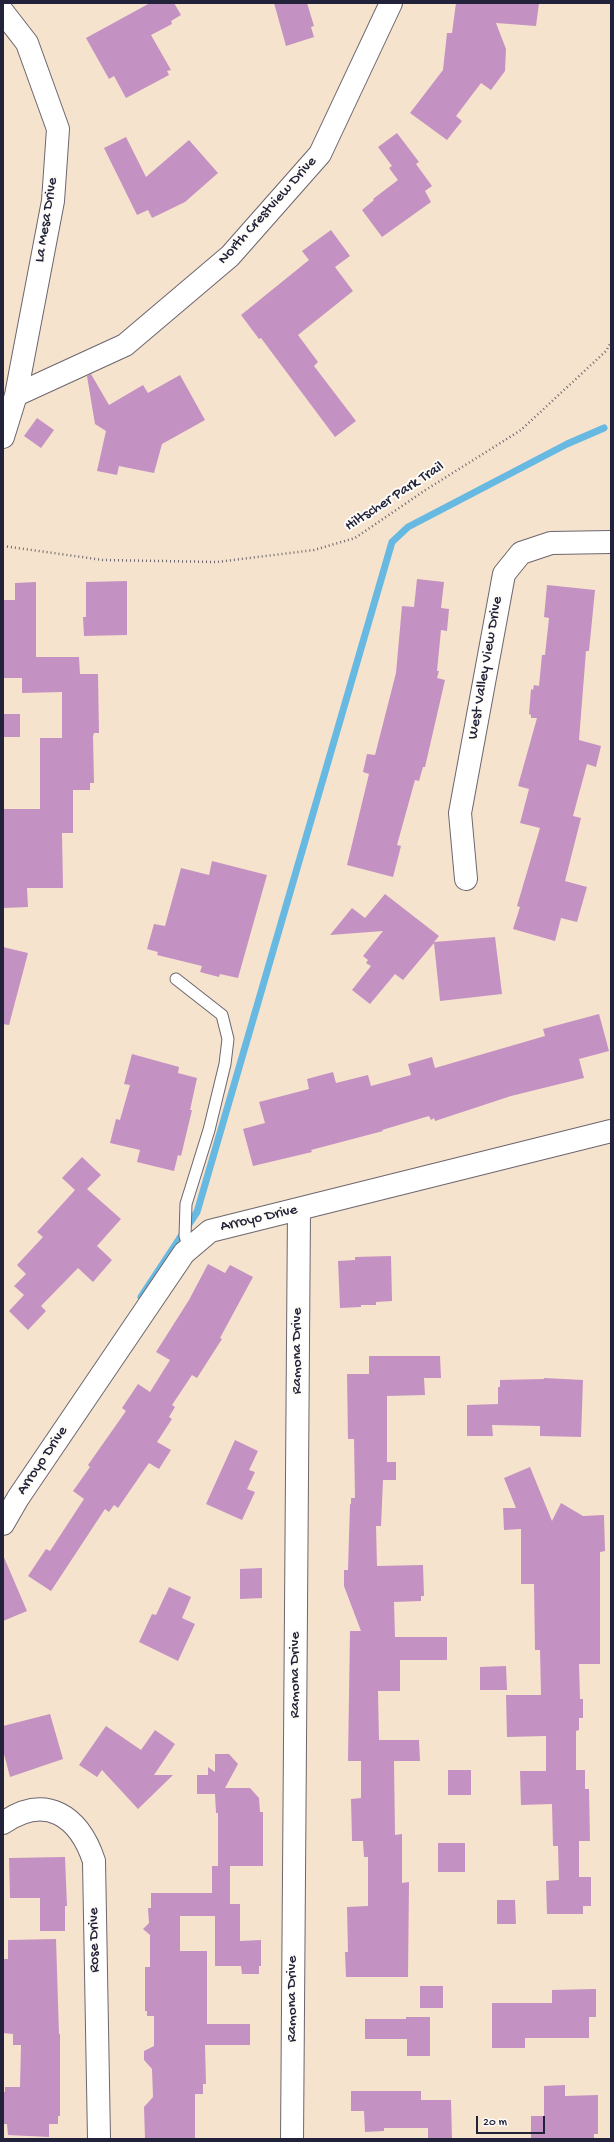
<!DOCTYPE html>
<html>
<head>
<meta charset="utf-8">
<style>
  body { margin:0 }
  #map { position:relative; width:614px; height:2142px; overflow:hidden; background:#f6e3cd; font-family:"Gochi Hand",sans-serif }
  canvas { display:block }
  .frame { position:absolute; inset:0; border:4px solid #22223b; pointer-events:none }
  .scale { position:absolute; left:476px; top:2116px; width:69px; height:18px; box-sizing:border-box; border:2px solid #22223b; border-top:0; padding-left:5px; font-size:12px; line-height:14px; white-space:nowrap; color:#22223b; -webkit-text-stroke:3px #fdfcf7; paint-order:stroke }
</style>
</head>
<body>
<div id="map">
<canvas width="614" height="2142"></canvas>
<div class="frame"></div>
<div class="scale">20 m</div>
</div>
<script>
const g = document.querySelector('canvas').getContext('2d');
g.lineJoin = 'round';
function trace(path, color, width, dash) { g.strokeStyle = color; g.lineWidth = width; g.lineCap = dash ? 'butt' : 'round'; g.setLineDash(dash || []); g.stroke(path); }
function fill(path, color) { g.fillStyle = color; g.fill(path, 'evenodd'); }
function label(font, color, halo, rows, align = 'center') {
  g.font = font + ' "Gochi Hand",sans-serif'; g.lineWidth = 4; g.setLineDash([]); g.textBaseline = 'middle'; g.strokeStyle = halo; g.fillStyle = color; for (const [text, x, y, turn = 0] of rows) {
    g.save(); g.translate(x, y); g.rotate((+turn || 0) * Math.PI / 180); g.textAlign = isNaN(turn) ? turn : align; if (halo) g.strokeText(text, 0, 0); g.fillText(text, 0, 0); g.restore();
  }
}
const stream = new Path2D(`
  M 141,1297 L 197,1212 L 392,542 L 408,527 L 567,444 L 604,428`);
const building = new Path2D(`
  M 150,3 L 174,3 L 181,15 L 171,21 L 172,24 L 151,35 L 171,70 L 167,71 L 169,75 L 126,98 L 114,76 L 109,79 L 86,38 Z
  M 274,3 L 307,3 L 314,26 L 311,27 L 314,37 L 286,46 Z
  M 456,3 L 539,3 L 536,26 L 496,23 L 506,49 L 505,71 L 491,90 L 481,83 L 456,116 L 462,121 L 447,140 L 410,113 L 443,70 L 447,33 L 452,33 Z
  M 397,133 L 419,162 L 416,164 L 432,186 L 425,191 L 431,202 L 382,237 L 362,210 L 374,200 L 373,199 L 398,180 L 389,168 L 392,166 L 378,147 Z
  M 126,137 L 146,177 L 189,140 L 218,173 L 185,202 L 152,218 L 148,210 L 137,215 L 104,148 Z
  M 331,230 L 350,256 L 335,267 L 353,291 L 298,335 L 318,362 L 314,366 L 356,421 L 335,437 L 261,338 L 259,339 L 241,315 L 309,260 L 302,251 Z
  M 91,374 L 109,405 L 143,385 L 148,393 L 180,375 L 205,420 L 162,444 L 154,473 L 119,466 L 117,475 L 97,471 L 106,431 L 95,424 L 87,376 Z
  M 37,418 L 54,430 L 41,448 L 24,436 Z
  M 417,579 L 444,582 L 441,608 L 449,609 L 447,631 L 441,630 L 437,671 L 439,671 L 437,678 L 445,680 L 425,767 L 423,767 L 419,781 L 415,780 L 397,845 L 401,846 L 393,877 L 347,865 L 369,774 L 363,772 L 367,754 L 375,755 L 396,673 L 402,606 L 414,607 Z
  M 127,581 L 127,635 L 84,636 L 83,617 L 86,617 L 86,582 Z
  M 36,582 L 36,657 L 79,657 L 80,674 L 98,674 L 99,733 L 94,733 L 93,736 L 94,783 L 90,783 L 90,790 L 73,790 L 73,833 L 62,833 L 63,888 L 27,888 L 28,907 L 3,908 L 3,809 L 40,809 L 40,738 L 62,738 L 62,692 L 22,693 L 22,678 L 3,678 L 3,600 L 15,600 L 15,583 Z
  M 547,585 L 595,590 L 589,651 L 586,651 L 579,740 L 601,746 L 596,767 L 587,764 L 573,816 L 581,818 L 565,881 L 587,887 L 577,922 L 561,918 L 555,941 L 513,929 L 520,907 L 517,906 L 540,828 L 520,823 L 529,789 L 518,786 L 537,718 L 531,718 L 531,715 L 529,714 L 531,689 L 533,690 L 534,685 L 539,686 L 542,655 L 545,655 L 549,618 L 544,617 Z
  M 3,714 L 20,714 L 20,737 L 3,737 Z
  M 212,861 L 267,875 L 238,978 L 220,974 L 219,977 L 200,972 L 202,966 L 157,955 L 158,952 L 147,949 L 154,924 L 165,926 L 181,868 L 209,875 Z
  M 385,894 L 439,936 L 434,942 L 495,937 L 502,994 L 440,1001 L 434,943 L 403,980 L 395,974 L 370,1004 L 352,990 L 371,966 L 366,963 L 368,960 L 363,956 L 383,931 L 330,935 L 352,908 L 365,918 Z
  M 3,947 L 28,953 L 9,1025 L 3,1024 Z
  M 599,1014 L 609,1051 L 579,1059 L 584,1078 L 511,1096 L 435,1121 L 434,1118 L 431,1120 L 429,1116 L 382,1130 L 383,1131 L 311,1150 L 312,1152 L 253,1166 L 243,1129 L 265,1123 L 259,1102 L 309,1089 L 307,1079 L 333,1072 L 336,1083 L 368,1075 L 371,1086 L 411,1075 L 408,1064 L 432,1057 L 435,1068 L 545,1036 L 543,1029 Z
  M 132,1054 L 179,1067 L 178,1073 L 197,1078 L 190,1110 L 192,1110 L 181,1156 L 178,1155 L 174,1171 L 137,1162 L 140,1150 L 110,1143 L 116,1119 L 120,1120 L 130,1085 L 124,1084 Z
  M 82,1157 L 101,1175 L 87,1189 L 121,1219 L 97,1246 L 112,1260 L 93,1282 L 78,1268 L 41,1306 L 46,1311 L 28,1330 L 9,1311 L 24,1295 L 14,1286 L 26,1274 L 17,1265 L 43,1237 L 37,1232 L 75,1190 L 62,1178 Z
  M 391,1256 L 392,1301 L 376,1302 L 376,1305 L 361,1305 L 361,1307 L 340,1308 L 338,1261 L 355,1260 L 355,1257 Z
  M 208,1264 L 225,1273 L 230,1265 L 253,1277 L 220,1338 L 222,1339 L 197,1378 L 192,1375 L 172,1405 L 175,1407 L 169,1417 L 172,1419 L 157,1442 L 171,1450 L 159,1469 L 149,1463 L 118,1508 L 114,1505 L 109,1512 L 105,1509 L 51,1591 L 28,1576 L 46,1549 L 50,1551 L 84,1499 L 73,1491 L 90,1467 L 88,1465 L 126,1411 L 122,1408 L 138,1384 L 150,1392 L 170,1360 L 156,1352 L 189,1300 Z
  M 369,1356 L 440,1356 L 441,1378 L 424,1378 L 425,1395 L 387,1396 L 387,1462 L 396,1462 L 396,1480 L 383,1480 L 381,1526 L 376,1526 L 377,1566 L 423,1565 L 424,1596 L 421,1596 L 421,1601 L 394,1602 L 395,1637 L 447,1637 L 447,1660 L 400,1660 L 400,1691 L 378,1691 L 379,1740 L 419,1740 L 420,1761 L 394,1761 L 395,1835 L 402,1834 L 402,1883 L 409,1882 L 408,1977 L 346,1977 L 345,1952 L 348,1952 L 347,1907 L 368,1906 L 368,1857 L 364,1857 L 363,1841 L 352,1841 L 351,1799 L 361,1798 L 361,1761 L 348,1761 L 350,1631 L 361,1631 L 344,1586 L 344,1570 L 348,1570 L 350,1504 L 351,1504 L 351,1498 L 355,1498 L 354,1439 L 348,1439 L 347,1374 L 369,1374 Z
  M 544,1378 L 583,1380 L 581,1437 L 540,1436 L 540,1426 L 492,1425 L 493,1436 L 467,1436 L 467,1405 L 498,1404 L 498,1387 L 500,1387 L 500,1380 L 544,1379 Z
  M 235,1440 L 258,1451 L 249,1470 L 255,1472 L 247,1489 L 255,1492 L 242,1520 L 206,1504 Z
  M 530,1467 L 552,1521 L 561,1503 L 583,1516 L 604,1515 L 605,1551 L 600,1552 L 600,1664 L 579,1664 L 580,1699 L 583,1699 L 583,1718 L 579,1718 L 579,1730 L 576,1731 L 576,1770 L 585,1770 L 585,1789 L 589,1789 L 590,1841 L 579,1841 L 579,1877 L 591,1877 L 591,1906 L 583,1906 L 583,1914 L 547,1914 L 546,1881 L 559,1880 L 558,1846 L 553,1846 L 552,1804 L 521,1805 L 520,1771 L 546,1771 L 546,1736 L 507,1737 L 506,1695 L 541,1695 L 540,1650 L 535,1650 L 534,1584 L 521,1584 L 521,1529 L 504,1530 L 503,1508 L 516,1508 L 504,1478 Z
  M 3,1555 L 27,1611 L 3,1621 Z
  M 262,1568 L 262,1598 L 240,1599 L 240,1569 Z
  M 169,1587 L 191,1597 L 182,1618 L 195,1624 L 178,1661 L 139,1642 L 152,1614 L 156,1615 Z
  M 506,1666 L 507,1690 L 480,1690 L 480,1667 Z
  M 50,1714 L 63,1759 L 10,1777 L 3,1750 L 3,1726 Z
  M 106,1726 L 141,1750 L 155,1730 L 175,1744 L 154,1775 L 173,1775 L 138,1809 L 102,1770 L 97,1777 L 79,1765 Z
  M 215,1754 L 229,1754 L 238,1764 L 225,1788 L 250,1788 L 259,1798 L 260,1812 L 263,1812 L 263,1866 L 230,1866 L 230,1904 L 240,1904 L 240,1941 L 261,1940 L 261,1966 L 259,1966 L 259,1974 L 242,1974 L 241,1966 L 215,1966 L 215,1916 L 180,1916 L 180,1951 L 207,1951 L 207,2024 L 250,2024 L 250,2045 L 205,2045 L 206,2084 L 203,2084 L 203,2094 L 195,2094 L 195,2139 L 145,2139 L 144,2107 L 153,2097 L 152,2069 L 144,2060 L 144,2051 L 154,2046 L 154,2016 L 147,2016 L 147,2011 L 145,2011 L 145,1967 L 150,1967 L 150,1935 L 143,1929 L 149,1923 L 148,1908 L 151,1908 L 151,1893 L 212,1893 L 212,1866 L 218,1866 L 218,1813 L 216,1813 L 215,1794 L 197,1794 L 197,1775 L 208,1775 L 208,1767 L 215,1772 Z
  M 448,1770 L 471,1770 L 471,1795 L 448,1795 Z
  M 438,1843 L 465,1843 L 465,1872 L 438,1872 Z
  M 65,1857 L 67,1906 L 65,1906 L 65,1931 L 40,1931 L 40,1898 L 10,1898 L 9,1858 Z
  M 497,1900 L 515,1900 L 516,1924 L 497,1924 Z
  M 56,1939 L 59,2034 L 60,2034 L 60,2116 L 58,2116 L 58,2124 L 49,2124 L 49,2137 L 8,2135 L 7,2124 L 4,2124 L 3,2118 L 3,2092 L 5,2092 L 5,2087 L 20,2087 L 21,2045 L 13,2045 L 13,2034 L 3,2033 L 3,1959 L 8,1959 L 8,1940 Z
  M 420,1986 L 443,1986 L 443,2008 L 420,2008 Z
  M 596,1989 L 596,2017 L 589,2017 L 589,2038 L 525,2038 L 525,2048 L 492,2048 L 492,2003 L 552,2003 L 552,1990 Z
  M 406,2017 L 430,2017 L 430,2056 L 407,2056 L 407,2039 L 365,2039 L 365,2019 L 406,2019 Z
  M 565,2085 L 565,2096 L 598,2095 L 598,2134 L 594,2134 L 594,2139 L 531,2139 L 531,2116 L 544,2116 L 544,2086 Z
  M 351,2091 L 421,2091 L 421,2100 L 451,2100 L 452,2139 L 428,2139 L 428,2128 L 384,2128 L 384,2131 L 365,2132 L 364,2111 L 351,2111 Z`);
const path = new Path2D(`
  M 3,546 L 103,560 L 217,562 L 314,550 L 355,538 L 424,491 L 521,430 L 606,351 L 611,342`);
const lane = new Path2D(`
  M 176,979 L 222,1015 L 228,1039 L 225,1064 L 209,1130 L 186,1204 L 185,1236 L 189,1249`);
const street = new Path2D(`
  M 3,12 L 27,43 L 58,129 L 53,201 L 16,395 L 3,437
  M 16,395 L 125,345 L 230,256 L 320,154 L 391,3
  M 466,879 L 460,813 L 504,574 L 521,553 L 551,543 L 611,542
  M 3,1524 L 18,1498 L 184,1253 L 210,1231 L 611,1131
  M 3,1823 C 46,1793 79,1816 94,1861 L 99,2139
  M 292,2139 L 299,1210`);
const streetNames = [
  ["North Crestview Drive",268,211,-48],
  ["La Mesa Drive",47,220,-81],
  ["Hiltscher Park Trail",395,497,-33],
  ["West Valley View Drive",486,668,-80],
  ["Arroyo Drive",259,1219,-13],
  ["Ramona Drive",298,1351,-90],
  ["Arroyo Drive",43,1461,-56],
  ["Ramona Drive",296,1675,-90],
  ["Rose Drive",95,1940,-91],
  ["Ramona Drive",293,1999,-90]
];
trace(stream, '#67b9e2', 7);
fill(building, '#c491c3');
trace(lane, '#6c666e', 13);
trace(street, '#6c666e', 24);
trace(path, '#6c666e', 2.5, [1, 3]);
trace(lane, '#fff', 11);
trace(street, '#fff', 22);
label('15px', '#22223b', '#fdfcf7', streetNames);
</script>
</body>
</html>
